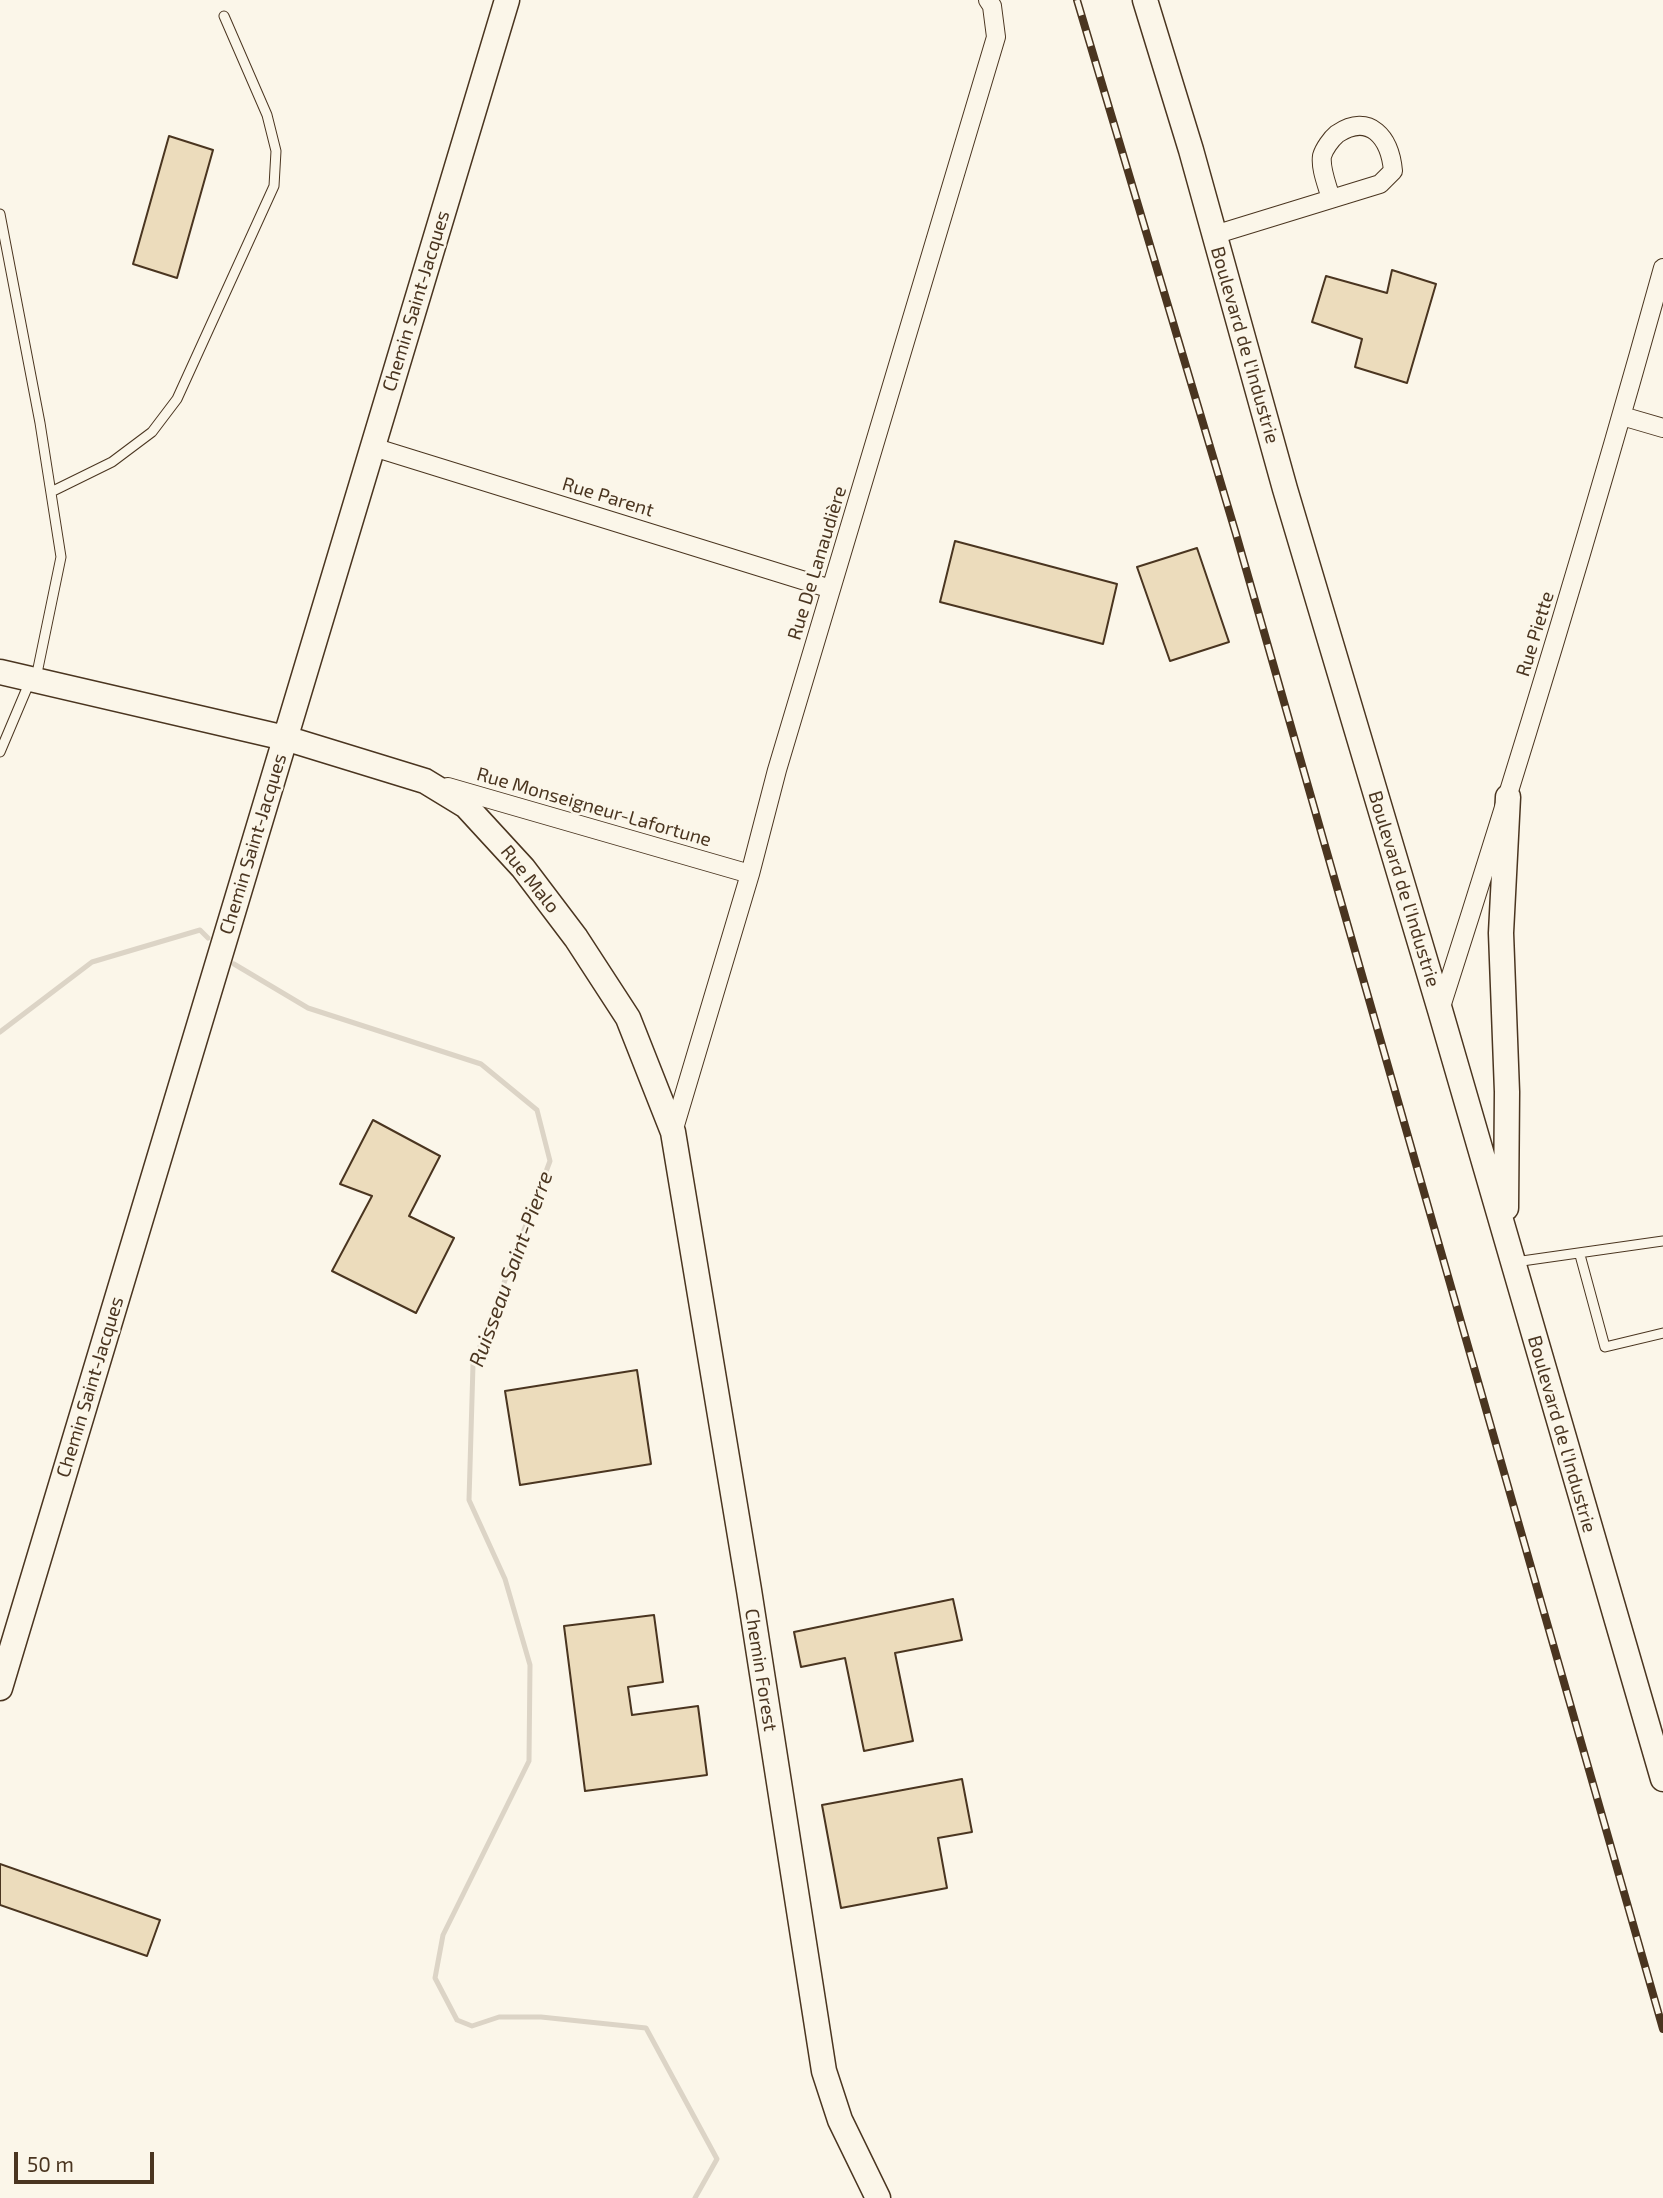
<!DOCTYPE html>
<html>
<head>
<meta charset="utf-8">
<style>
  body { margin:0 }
  #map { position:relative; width:1663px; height:2198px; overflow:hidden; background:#fbf6e9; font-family:"Exo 2",sans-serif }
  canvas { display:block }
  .scale { position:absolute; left:14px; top:2152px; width:140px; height:32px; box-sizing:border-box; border:4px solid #4a3520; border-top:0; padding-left:9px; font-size:21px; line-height:24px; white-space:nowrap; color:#4a3520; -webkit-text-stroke:5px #fbf6e9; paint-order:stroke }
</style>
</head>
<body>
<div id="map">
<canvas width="1663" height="2198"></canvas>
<div class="scale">50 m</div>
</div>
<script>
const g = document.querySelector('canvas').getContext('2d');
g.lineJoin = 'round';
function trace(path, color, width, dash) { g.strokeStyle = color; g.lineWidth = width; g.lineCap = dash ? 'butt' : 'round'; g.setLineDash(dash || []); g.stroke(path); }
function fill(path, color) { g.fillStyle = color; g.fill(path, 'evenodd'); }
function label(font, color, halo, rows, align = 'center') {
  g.font = font + ' "Exo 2",sans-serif'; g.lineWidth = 5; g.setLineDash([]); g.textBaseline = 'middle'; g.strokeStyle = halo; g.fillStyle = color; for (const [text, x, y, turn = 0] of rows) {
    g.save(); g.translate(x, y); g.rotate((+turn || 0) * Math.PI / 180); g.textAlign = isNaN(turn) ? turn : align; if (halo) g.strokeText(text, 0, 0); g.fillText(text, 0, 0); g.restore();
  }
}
const stream = new Path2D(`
  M 234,964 L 308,1008 L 481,1064 L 537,1110 L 550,1161 L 473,1365 L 469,1500 L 505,1579 L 530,1665 L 529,1761 L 443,1935 L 435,1978 L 457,2020 L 472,2026 L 499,2017 L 541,2017 L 646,2028 L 717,2159 L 695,2198
  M 0,1032 L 92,962 L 200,930 L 208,938`);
const building = new Path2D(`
  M 169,136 L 213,150 L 177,278 L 133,264 Z
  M 1392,270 L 1436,284 L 1407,383 L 1355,367 L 1362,339 L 1312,322 L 1326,276 L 1387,293 Z
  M 955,541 L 1117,584 L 1103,644 L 940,602 Z
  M 1197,548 L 1229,642 L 1170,661 L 1137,567 Z
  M 373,1120 L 440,1156 L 409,1216 L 454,1238 L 416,1313 L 332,1271 L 372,1196 L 340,1184 Z
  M 637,1370 L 651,1464 L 520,1485 L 505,1391 Z
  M 953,1599 L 962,1640 L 895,1653 L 913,1741 L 864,1751 L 845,1658 L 801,1667 L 794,1632 Z
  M 654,1615 L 663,1682 L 628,1687 L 632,1715 L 698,1706 L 707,1775 L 585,1791 L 564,1626 Z
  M 962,1779 L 972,1832 L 938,1838 L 947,1888 L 841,1908 L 822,1805 Z
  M 0,1864 L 160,1920 L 147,1956 L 0,1905 Z`);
const lane = new Path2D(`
  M 0,214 L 40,423 L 61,557 L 36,678
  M 51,492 L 112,462 L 152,432 L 177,399 L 274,186 L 276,151 L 267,115 L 224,16
  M 0,752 L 30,681
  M 1580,1255 L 1605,1347 L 1663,1333
  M 1515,1262 L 1663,1241`);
const street = new Path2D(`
  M 1214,235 L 1380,184 L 1393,171 C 1390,138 1370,112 1337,134 C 1331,139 1324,149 1322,156 C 1320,169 1328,187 1331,199
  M 1622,416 L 1663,428
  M 373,447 L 831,589
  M 448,787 L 750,874
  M 1440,1010 C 1519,764 1594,517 1663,268
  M 673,1132 L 750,874 L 777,770 L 996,37 L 992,6 L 988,0`);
const secondary = new Path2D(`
  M 1145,0 L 1191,150 L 1285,489 L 1440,1010 L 1663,1779
  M 0,672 L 285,738 L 425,781 L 466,806 L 523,868 L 576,938 L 628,1018 L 673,1132 L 749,1590 L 824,2071 L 840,2120 L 878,2198
  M 1506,1208 L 1507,1092 L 1501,933 L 1508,797
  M 0,1688 L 507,0`);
const rail = new Path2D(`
  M 1077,0 L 1236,534 L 1663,2029`);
const streetNames = [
  ["Chemin Saint-Jacques",416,301,-73],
  ["Boulevard de l'Industrie",1245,345,74],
  ["Rue Parent",608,497,17],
  ["Rue De Lanaudière",817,563,-73],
  ["Rue Piette",1535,634,-73],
  ["Rue Monseigneur-Lafortune",594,807,16],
  ["Chemin Saint-Jacques",253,844,-73],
  ["Rue Malo",530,879,51],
  ["Boulevard de l'Industrie",1404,889,73],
  ["Chemin Saint-Jacques",90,1387,-73],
  ["Boulevard de l'Industrie",1562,1434,74],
  ["Chemin Forest",761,1670,81]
];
const waterNames = [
  ["Ruisseau Saint-Pierre",511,1269,-70]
];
trace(stream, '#dcd4c6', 5);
fill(building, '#ecdcbc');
trace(building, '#4a3520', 2);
trace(lane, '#4a3520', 11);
trace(street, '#4a3520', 20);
trace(secondary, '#4a3520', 27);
trace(lane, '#fbf6e9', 9);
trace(street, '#fbf6e9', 18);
trace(secondary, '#fbf6e9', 24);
trace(rail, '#4a3520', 8);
trace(rail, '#fbf6e9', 5, [16]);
label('19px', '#4a3520', '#fbf6e9', streetNames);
label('italic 21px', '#4a3520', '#fbf6e9', waterNames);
</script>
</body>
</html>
